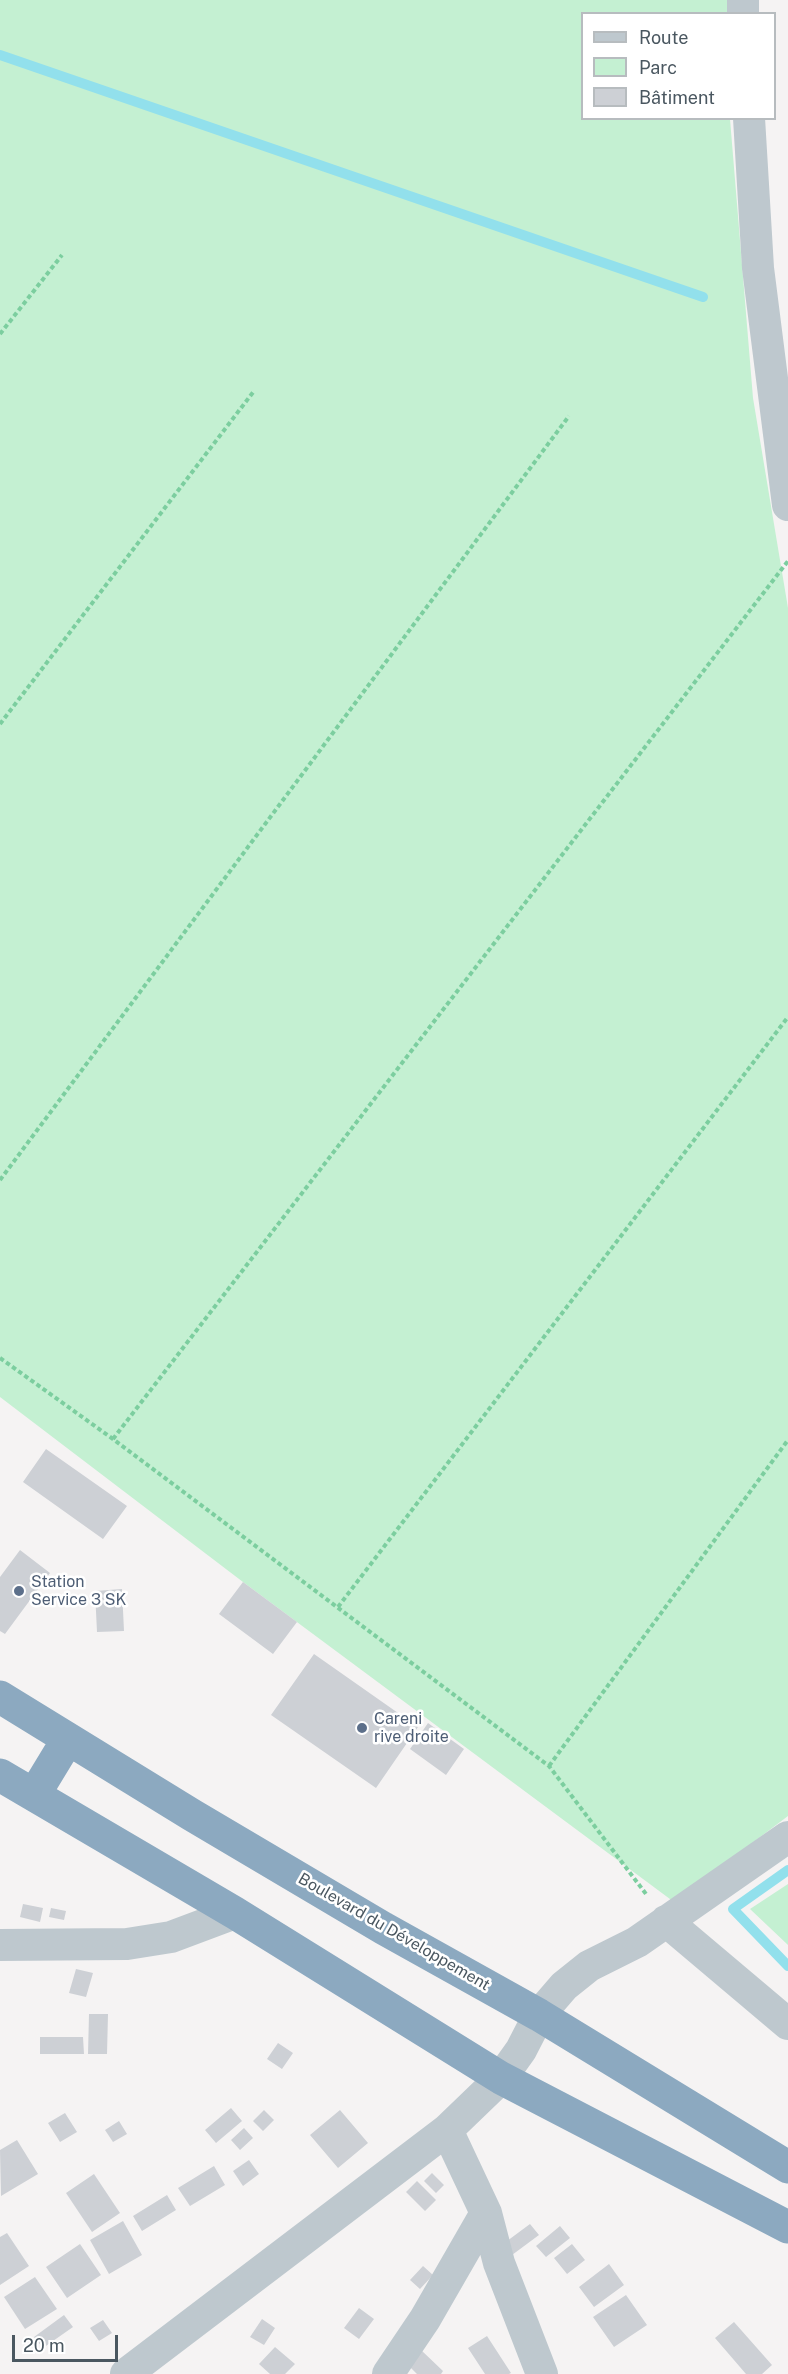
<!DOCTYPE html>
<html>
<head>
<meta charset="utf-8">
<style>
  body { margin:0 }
  #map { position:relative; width:788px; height:2374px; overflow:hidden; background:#f5f3f3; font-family:"Public Sans",sans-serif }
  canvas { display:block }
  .legend { position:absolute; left:581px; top:12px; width:195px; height:108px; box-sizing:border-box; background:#fff; border:2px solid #b7bcbf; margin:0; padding:8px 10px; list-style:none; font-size:18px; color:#4a5760 }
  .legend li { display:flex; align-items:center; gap:12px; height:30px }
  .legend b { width:30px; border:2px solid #b7bcbf }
  .scale { position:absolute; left:12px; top:2335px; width:106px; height:27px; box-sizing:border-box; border:3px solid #4a5760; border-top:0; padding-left:8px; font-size:18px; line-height:21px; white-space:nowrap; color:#4a5760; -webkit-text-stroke:4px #fff; paint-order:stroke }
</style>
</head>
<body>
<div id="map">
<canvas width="788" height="2374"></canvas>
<ul class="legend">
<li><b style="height:8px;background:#bec8ce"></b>Route</li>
<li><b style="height:16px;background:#c4f0d2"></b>Parc</li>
<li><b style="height:16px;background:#cdd0d5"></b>Bâtiment</li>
</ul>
<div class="scale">20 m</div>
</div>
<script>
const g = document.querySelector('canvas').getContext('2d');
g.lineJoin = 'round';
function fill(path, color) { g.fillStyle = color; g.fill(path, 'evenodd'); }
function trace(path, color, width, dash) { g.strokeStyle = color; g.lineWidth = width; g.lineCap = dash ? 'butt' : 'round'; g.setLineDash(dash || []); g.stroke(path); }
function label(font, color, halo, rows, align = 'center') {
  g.font = font + ' "Public Sans",sans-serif'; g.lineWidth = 5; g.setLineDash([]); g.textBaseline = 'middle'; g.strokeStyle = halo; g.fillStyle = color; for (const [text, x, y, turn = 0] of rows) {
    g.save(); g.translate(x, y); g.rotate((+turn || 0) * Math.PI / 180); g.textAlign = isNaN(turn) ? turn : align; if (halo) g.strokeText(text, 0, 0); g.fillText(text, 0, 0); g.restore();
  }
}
const green = new Path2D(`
  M 0,0 L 727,0 L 728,13 L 582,14 L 582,118 L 730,119 L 753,398 L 788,608 L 788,1816 L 674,1902 L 243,1582 L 0,1397 Z
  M 788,1884 L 788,1945 L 750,1909 Z`);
const stream = new Path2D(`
  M 0,55 L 703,297
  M 788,1870 L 733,1909 L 788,1966`);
const building = new Path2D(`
  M 46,1449 L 127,1506 L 103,1539 L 23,1482 Z
  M 20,1550 L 50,1573 L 5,1634 L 0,1631 L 0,1577 Z
  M 243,1582 L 297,1622 L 273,1654 L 219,1614 Z
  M 122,1589 L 124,1631 L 97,1632 L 95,1591 Z
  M 314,1654 L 418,1727 L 376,1788 L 271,1715 Z
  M 428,1723 L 464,1749 L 446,1775 L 410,1749 Z
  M 23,1904 L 43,1908 L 40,1922 L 20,1917 Z
  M 51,1908 L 66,1911 L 64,1920 L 49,1917 Z
  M 76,1969 L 93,1973 L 86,1997 L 69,1993 Z
  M 89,2014 L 108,2014 L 107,2054 L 88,2054 Z
  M 40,2037 L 83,2037 L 84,2054 L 40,2054 Z
  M 278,2043 L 293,2053 L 282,2069 L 267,2059 Z
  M 231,2108 L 242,2121 L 216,2143 L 205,2130 Z
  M 264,2110 L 274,2120 L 263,2131 L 253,2121 Z
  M 340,2110 L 368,2143 L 338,2168 L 310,2135 Z
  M 65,2113 L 77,2132 L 60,2142 L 48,2123 Z
  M 119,2121 L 127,2134 L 113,2142 L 105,2130 Z
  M 244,2128 L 253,2138 L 240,2150 L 231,2140 Z
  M 17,2140 L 38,2174 L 1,2196 L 0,2150 Z
  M 249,2160 L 259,2174 L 243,2186 L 233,2171 Z
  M 214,2166 L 225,2185 L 190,2206 L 178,2188 Z
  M 432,2173 L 444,2185 L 436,2193 L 424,2181 Z
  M 94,2174 L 120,2213 L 92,2232 L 66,2193 Z
  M 417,2181 L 436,2200 L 425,2211 L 406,2192 Z
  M 167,2195 L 176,2210 L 142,2231 L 133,2216 Z
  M 123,2221 L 142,2255 L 109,2274 L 90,2240 Z
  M 530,2224 L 539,2235 L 512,2255 L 503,2244 Z
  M 560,2226 L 570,2238 L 546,2257 L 536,2246 Z
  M 7,2233 L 29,2266 L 0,2285 L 0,2237 Z
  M 80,2244 L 101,2275 L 67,2298 L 46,2267 Z
  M 572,2244 L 585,2260 L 567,2274 L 554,2258 Z
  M 609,2264 L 624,2285 L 594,2307 L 579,2287 Z
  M 423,2266 L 433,2275 L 420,2289 L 410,2280 Z
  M 35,2277 L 57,2309 L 25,2329 L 4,2297 Z
  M 626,2295 L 647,2325 L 614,2347 L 593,2317 Z
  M 359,2308 L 374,2319 L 359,2339 L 344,2328 Z
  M 64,2315 L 73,2327 L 43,2348 L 34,2337 Z
  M 262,2319 L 275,2328 L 264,2345 L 250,2337 Z
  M 103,2320 L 112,2333 L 99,2341 L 90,2328 Z
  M 734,2322 L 772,2365 L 762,2374 L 746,2374 L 715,2338 Z
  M 487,2336 L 511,2373 L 509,2374 L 485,2374 L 468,2348 Z
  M 275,2347 L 295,2364 L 285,2374 L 270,2374 L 259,2364 Z
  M 421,2350 L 443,2371 L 441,2374 L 417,2374 L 407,2364 Z`);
const path = new Path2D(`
  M 0,334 L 62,255
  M 0,724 L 254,391
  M 0,1180 L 569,416
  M 0,1358 L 113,1439 L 549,1766 L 646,1894
  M 113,1439 L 788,561
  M 338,1607 L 788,1017
  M 549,1766 L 788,1440`);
const street = new Path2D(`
  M 743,14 L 743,0
  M 749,118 L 758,268 L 788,505
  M 666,1921 L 788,2024
  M 0,1945 L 127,1944 L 171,1937 L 235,1913
  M 447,2130 L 486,2213 L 499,2263 L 542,2374
  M 126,2374 L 447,2130 L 501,2078 L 521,2050 L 539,2015 L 564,1986 L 589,1966 L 637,1942 L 788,1837
  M 388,2374 L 425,2319 L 486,2213`);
const highway = new Path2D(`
  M 0,1697 L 192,1815 L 383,1928 L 539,2015 L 788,2167
  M 0,1775 L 235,1913 L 501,2078 L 788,2227
  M 34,1795 L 68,1739`);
const markers = [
  [19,1591,6,"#5c6f8a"],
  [362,1728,6,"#5c6f8a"]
];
const serviceNames = [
  ["Station",31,1582],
  ["Service 3 SK",31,1600],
  ["Careni",374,1719],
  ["rive droite",374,1737]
];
const streetNames = [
  ["Boulevard du Développement",394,1932,30]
];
fill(green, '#c4f0d2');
trace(stream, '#92e0ec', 10);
fill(building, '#cdd0d5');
trace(path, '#7cce9f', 4, [4.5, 3]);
trace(street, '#bec8ce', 32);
trace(highway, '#8ca9c0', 33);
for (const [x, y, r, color] of markers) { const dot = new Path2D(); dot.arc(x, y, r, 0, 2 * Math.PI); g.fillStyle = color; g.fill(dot); trace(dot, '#fff', 2); }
label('16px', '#4e5e75', '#fff', serviceNames, 'left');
label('16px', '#4a5760', '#fff', streetNames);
</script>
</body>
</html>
